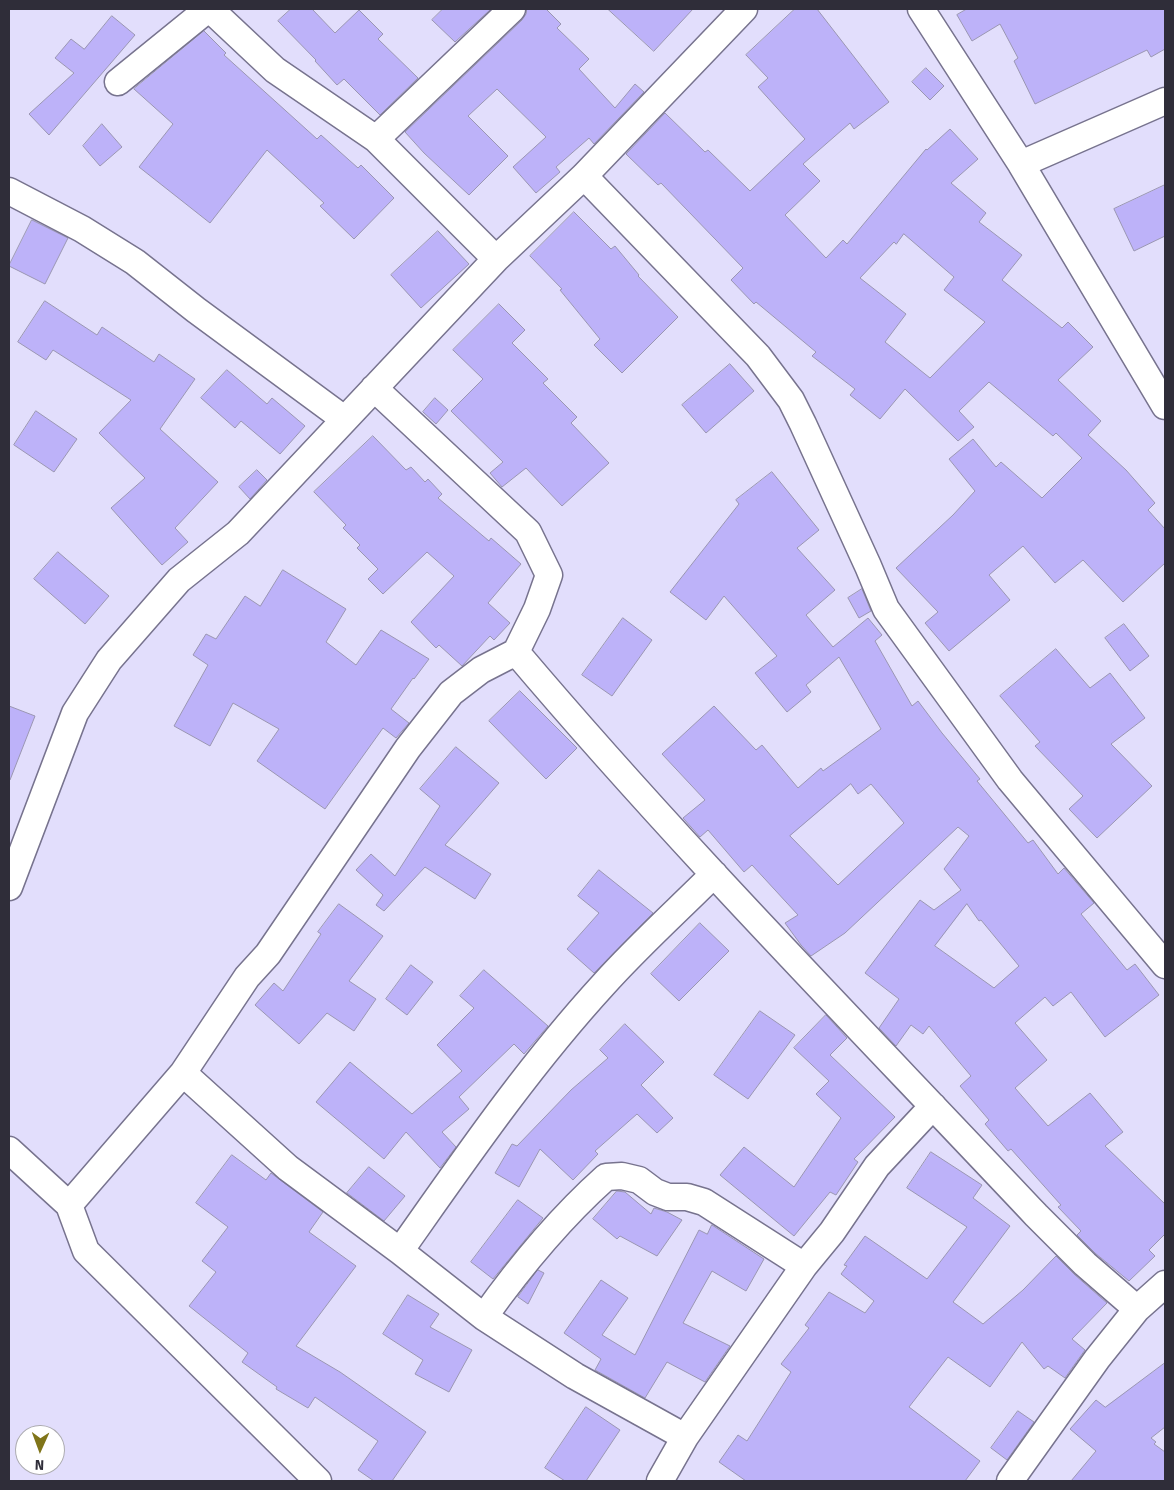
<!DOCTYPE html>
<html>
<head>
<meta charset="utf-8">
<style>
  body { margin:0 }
  #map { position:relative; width:1174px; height:1490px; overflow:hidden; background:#e2defc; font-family:"Fira Sans",sans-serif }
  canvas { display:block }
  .frame { position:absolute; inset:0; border:10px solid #2f2d39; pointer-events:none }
  .north { position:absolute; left:15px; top:1425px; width:50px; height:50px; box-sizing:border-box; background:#fff; border:1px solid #acabb0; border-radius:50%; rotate:182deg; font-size:14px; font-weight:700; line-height:20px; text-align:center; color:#2f2d39 }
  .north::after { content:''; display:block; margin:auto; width:18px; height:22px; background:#807519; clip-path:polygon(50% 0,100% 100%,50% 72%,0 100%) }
</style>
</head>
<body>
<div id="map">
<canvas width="1174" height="1490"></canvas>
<div class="frame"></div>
<div class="north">N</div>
</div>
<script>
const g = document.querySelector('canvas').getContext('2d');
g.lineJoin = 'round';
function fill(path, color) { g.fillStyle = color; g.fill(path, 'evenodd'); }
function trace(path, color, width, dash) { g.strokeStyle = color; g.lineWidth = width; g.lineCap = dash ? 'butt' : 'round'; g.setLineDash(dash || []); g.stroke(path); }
const building = new Path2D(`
  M 291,9 L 312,9 L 335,33 L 359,10 L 383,34 L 378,39 L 418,78 L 380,115 L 344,79 L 337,85 L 315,61 L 316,60 L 278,21 Z
  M 443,9 L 491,9 L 455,42 L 432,20 Z
  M 527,9 L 546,9 L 561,24 L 557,28 L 589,59 L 579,69 L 615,108 L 635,84 L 644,92 L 594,144 L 589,138 L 556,167 L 560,172 L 536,193 L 513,167 L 546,137 L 497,89 L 468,116 L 508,156 L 469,195 L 424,153 L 405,132 L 522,20 L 526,14 Z
  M 608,9 L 693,9 L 654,51 Z
  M 795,9 L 817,9 L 889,102 L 854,129 L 850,123 L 803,164 L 820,181 L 785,215 L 826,258 L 843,240 L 847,244 L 926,149 L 927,150 L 950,129 L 978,159 L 951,183 L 986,213 L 979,222 L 1022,255 L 1002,280 L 1062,328 L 1068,322 L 1093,347 L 1058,380 L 1101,421 L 1088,435 L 1126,470 L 1155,503 L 1148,510 L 1165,529 L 1165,563 L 1123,602 L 1083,560 L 1055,583 L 1023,546 L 989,575 L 1010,600 L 949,651 L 925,623 L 938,612 L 896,568 L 953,515 L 975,491 L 949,459 L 973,439 L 996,467 L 1001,462 L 1042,498 L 1082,458 L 1056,433 L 1053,436 L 989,382 L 959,411 L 974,427 L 958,441 L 905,389 L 880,419 L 850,395 L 855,389 L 812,356 L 816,352 L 756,302 L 754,304 L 731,280 L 743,268 L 661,183 L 658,185 L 626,154 L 665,113 L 705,152 L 708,150 L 750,191 L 805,139 L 758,87 L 768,78 L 746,55 ZM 904,234 L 954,277 L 944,290 L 985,322 L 930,378 L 885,342 L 906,314 L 860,278 L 894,242 L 896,244 Z
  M 967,9 L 1165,9 L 1165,49 L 1151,57 L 1147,50 L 1035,104 L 1014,61 L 1018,58 L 1000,24 L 972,41 L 957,15 Z
  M 112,16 L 135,35 L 49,135 L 29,114 L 74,73 L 55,58 L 71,39 L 84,49 Z
  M 204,31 L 226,53 L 224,55 L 317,139 L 321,135 L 358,168 L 361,165 L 394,198 L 354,239 L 320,206 L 324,203 L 267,150 L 210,223 L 139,167 L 173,124 L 134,89 Z
  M 926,68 L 944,86 L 930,100 L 912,82 Z
  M 102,124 L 122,147 L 100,166 L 83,146 Z
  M 1165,185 L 1165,236 L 1134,251 L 1114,209 Z
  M 574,212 L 611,249 L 615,246 L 639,275 L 638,276 L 678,317 L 622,373 L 594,345 L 600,339 L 560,290 L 562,289 L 530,256 Z
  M 32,220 L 68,238 L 45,284 L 9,266 Z
  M 438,231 L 469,264 L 421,308 L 391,275 Z
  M 45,301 L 97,335 L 102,327 L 154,362 L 159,354 L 195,379 L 160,429 L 218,482 L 175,528 L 188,542 L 162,565 L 111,508 L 145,478 L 99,433 L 131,400 L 53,350 L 46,360 L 18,342 Z
  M 499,304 L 525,330 L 512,343 L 548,379 L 543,383 L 577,417 L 571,423 L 609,463 L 562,506 L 526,468 L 502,487 L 490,473 L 503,462 L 451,411 L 483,379 L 453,350 Z
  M 730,364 L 754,391 L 706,433 L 682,405 Z
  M 227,370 L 267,404 L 272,398 L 305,426 L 280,454 L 241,421 L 235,428 L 201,398 Z
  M 435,398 L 448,410 L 436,424 L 423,412 Z
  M 36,411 L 77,439 L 54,472 L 14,445 Z
  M 373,436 L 406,470 L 411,467 L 425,482 L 428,479 L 442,494 L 438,498 L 489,541 L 491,538 L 521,564 L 488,603 L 510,623 L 494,640 L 490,636 L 462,666 L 439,645 L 436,648 L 411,622 L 454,576 L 427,552 L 383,594 L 368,579 L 378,569 L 357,548 L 360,545 L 343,528 L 346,525 L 314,492 Z
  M 257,470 L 267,480 L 250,499 L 239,487 Z
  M 772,472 L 819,530 L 797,548 L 835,590 L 806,615 L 833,647 L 868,618 L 882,635 L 875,641 L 912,706 L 918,701 L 942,733 L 980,779 L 977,781 L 1028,843 L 1033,840 L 1058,874 L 1064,868 L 1094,903 L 1081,914 L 1127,970 L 1135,964 L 1159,995 L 1105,1037 L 1071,992 L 1053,1006 L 1045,997 L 1015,1023 L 1047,1060 L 1015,1088 L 1048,1126 L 1090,1093 L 1123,1132 L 1105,1146 L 1165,1204 L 1165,1234 L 1149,1250 L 1155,1256 L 1129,1281 L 1095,1253 L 1077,1235 L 1081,1231 L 1058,1207 L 1061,1205 L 1011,1149 L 1008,1151 L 985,1124 L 989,1120 L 960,1086 L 971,1076 L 929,1026 L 923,1034 L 911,1025 L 896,1046 L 879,1028 L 899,999 L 865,973 L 920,900 L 934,910 L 961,890 L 944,869 L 969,836 L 958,827 L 845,933 L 811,956 L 801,945 L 785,923 L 798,915 L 752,865 L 744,872 L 708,830 L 700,837 L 683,818 L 705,800 L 662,754 L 714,706 L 756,750 L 762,745 L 798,788 L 821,768 L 823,771 L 881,729 L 839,657 L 806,685 L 811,692 L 787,712 L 755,673 L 777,656 L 724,596 L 706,620 L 670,592 L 739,504 L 736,500 ZM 851,784 L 858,794 L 871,784 L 904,823 L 838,885 L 790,836 ZM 967,904 L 979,921 L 981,920 L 1019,966 L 994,988 L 935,946 Z
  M 58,552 L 109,596 L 85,624 L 34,579 Z
  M 283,570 L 346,609 L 326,642 L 356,665 L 381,630 L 429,659 L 414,679 L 413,678 L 391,709 L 409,723 L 396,738 L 383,728 L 325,809 L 257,761 L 279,729 L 233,703 L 210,746 L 174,726 L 208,665 L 193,655 L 206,634 L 216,639 L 245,596 L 260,606 Z
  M 862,589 L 871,611 L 859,618 L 848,598 Z
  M 623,618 L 652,640 L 612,696 L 582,675 Z
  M 1124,624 L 1149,656 L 1130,671 L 1105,638 Z
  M 1056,649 L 1090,688 L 1110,673 L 1145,718 L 1111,744 L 1152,786 L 1097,838 L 1069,809 L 1083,796 L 1035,746 L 1040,742 L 1000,696 Z
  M 520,691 L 577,748 L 546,779 L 489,721 Z
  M 9,706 L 35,716 L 10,780 L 9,780 Z
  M 456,747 L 499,783 L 445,845 L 491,874 L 475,899 L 425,867 L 384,911 L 376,905 L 383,895 L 356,870 L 371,854 L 395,876 L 440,806 L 420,789 Z
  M 599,870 L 653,913 L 594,973 L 567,949 L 599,913 L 578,896 Z
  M 339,904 L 383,936 L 349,981 L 376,999 L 354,1031 L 327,1013 L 299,1044 L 255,1005 L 274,983 L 283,991 L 321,934 L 318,932 Z
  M 700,923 L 729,951 L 679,1001 L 651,974 Z
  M 411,965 L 433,982 L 407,1015 L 386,999 Z
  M 484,970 L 548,1026 L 524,1054 L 514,1044 L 459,1097 L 469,1109 L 442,1132 L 456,1147 L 440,1168 L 406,1132 L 384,1159 L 316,1102 L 350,1062 L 412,1114 L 462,1071 L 437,1045 L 474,1008 L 460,996 Z
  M 760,1011 L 795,1035 L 748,1099 L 714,1075 Z
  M 826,1015 L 847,1038 L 830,1055 L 895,1117 L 854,1159 L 858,1162 L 836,1195 L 830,1192 L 794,1236 L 720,1175 L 744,1147 L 794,1187 L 841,1118 L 816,1094 L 829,1081 L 794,1048 Z
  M 625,1024 L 664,1062 L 641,1085 L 673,1118 L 657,1133 L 637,1114 L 595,1151 L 598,1154 L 573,1180 L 540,1149 L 519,1187 L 495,1173 L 512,1144 L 517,1146 L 571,1090 L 608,1058 L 600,1050 Z
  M 931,1152 L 982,1185 L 973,1198 L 1010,1226 L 953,1302 L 983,1324 L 1023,1290 L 1056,1256 L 1075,1275 L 1107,1303 L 1072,1339 L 1085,1350 L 1065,1378 L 1048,1366 L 1044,1369 L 1022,1342 L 990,1387 L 948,1357 L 909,1407 L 980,1461 L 965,1481 L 746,1481 L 719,1462 L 738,1435 L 747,1441 L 791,1372 L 781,1364 L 809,1328 L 805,1325 L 829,1292 L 865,1313 L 874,1301 L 841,1274 L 847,1266 L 844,1265 L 865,1236 L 927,1279 L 967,1227 L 907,1188 Z
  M 232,1155 L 266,1180 L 271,1173 L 323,1212 L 309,1232 L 356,1266 L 296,1346 L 340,1372 L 426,1432 L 392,1481 L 374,1481 L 358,1470 L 378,1441 L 315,1397 L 308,1408 L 276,1389 L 277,1387 L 242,1362 L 248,1353 L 189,1306 L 216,1272 L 202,1261 L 228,1227 L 196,1203 Z
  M 369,1167 L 405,1196 L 384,1221 L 347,1193 Z
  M 617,1191 L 625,1192 L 651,1214 L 654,1208 L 667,1212 L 682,1220 L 657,1256 L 620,1236 L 617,1239 L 593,1219 Z
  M 518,1200 L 543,1218 L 493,1279 L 471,1262 Z
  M 712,1225 L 764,1259 L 746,1291 L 712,1271 L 683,1323 L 730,1346 L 705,1382 L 667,1362 L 645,1398 L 595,1370 L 601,1359 L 564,1333 L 601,1280 L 628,1298 L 602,1335 L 635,1355 L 699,1230 L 707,1234 Z
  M 538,1270 L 544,1273 L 528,1304 L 518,1297 Z
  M 408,1295 L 439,1314 L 430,1327 L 472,1350 L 449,1392 L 415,1374 L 423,1360 L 383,1334 Z
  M 1165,1363 L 1165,1427 L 1151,1438 L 1156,1442 L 1154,1444 L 1165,1452 L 1165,1481 L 1071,1481 L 1096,1451 L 1070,1429 L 1096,1400 L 1105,1407 Z
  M 586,1407 L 620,1430 L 586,1481 L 565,1481 L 545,1468 Z
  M 1018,1411 L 1034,1422 L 1007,1460 L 991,1448 Z`);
const minor = new Path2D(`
  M 210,9 L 275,70 L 376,139 L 496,259
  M 921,9 L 1021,164 L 1165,406
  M 118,82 L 208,9
  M 376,139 L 512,9
  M 1021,164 L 1165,101
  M 584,176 L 758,356 L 791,400 L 803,424 L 868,566 L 886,609 L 1010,780 L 1165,965
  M 9,191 L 82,229 L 135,262 L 196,310 L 344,419
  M 516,652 C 681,847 861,1029 1036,1215 L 1085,1264 L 1137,1309
  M 9,887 L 75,713 L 109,660 L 179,580 L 238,533 L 496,259 L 584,176 L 744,9
  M 183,1073 L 288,1168 L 400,1251 L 484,1317 L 575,1376 L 685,1437
  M 9,1150 L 69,1205 L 86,1251 L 318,1481
  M 69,1205 L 183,1073 L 247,977 L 268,954 L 408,748 L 451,693 L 481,670 L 516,652 L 537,609 L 549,575 L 528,532 L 374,388
  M 400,1251 C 465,1159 528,1067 604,984 C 638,946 678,910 714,874
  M 484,1317 C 521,1265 559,1219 606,1177 L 622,1176 L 639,1180 L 655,1192 L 668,1197 L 687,1197 L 704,1202 L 804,1266
  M 660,1481 L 685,1437 L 804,1266 L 832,1232 L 877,1166 L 933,1106
  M 1010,1481 L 1097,1359 L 1137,1309 L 1165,1284`);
fill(building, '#bdb2f9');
trace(building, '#9a96b2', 1);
trace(minor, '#77738e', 29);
trace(minor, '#fff', 26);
</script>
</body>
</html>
